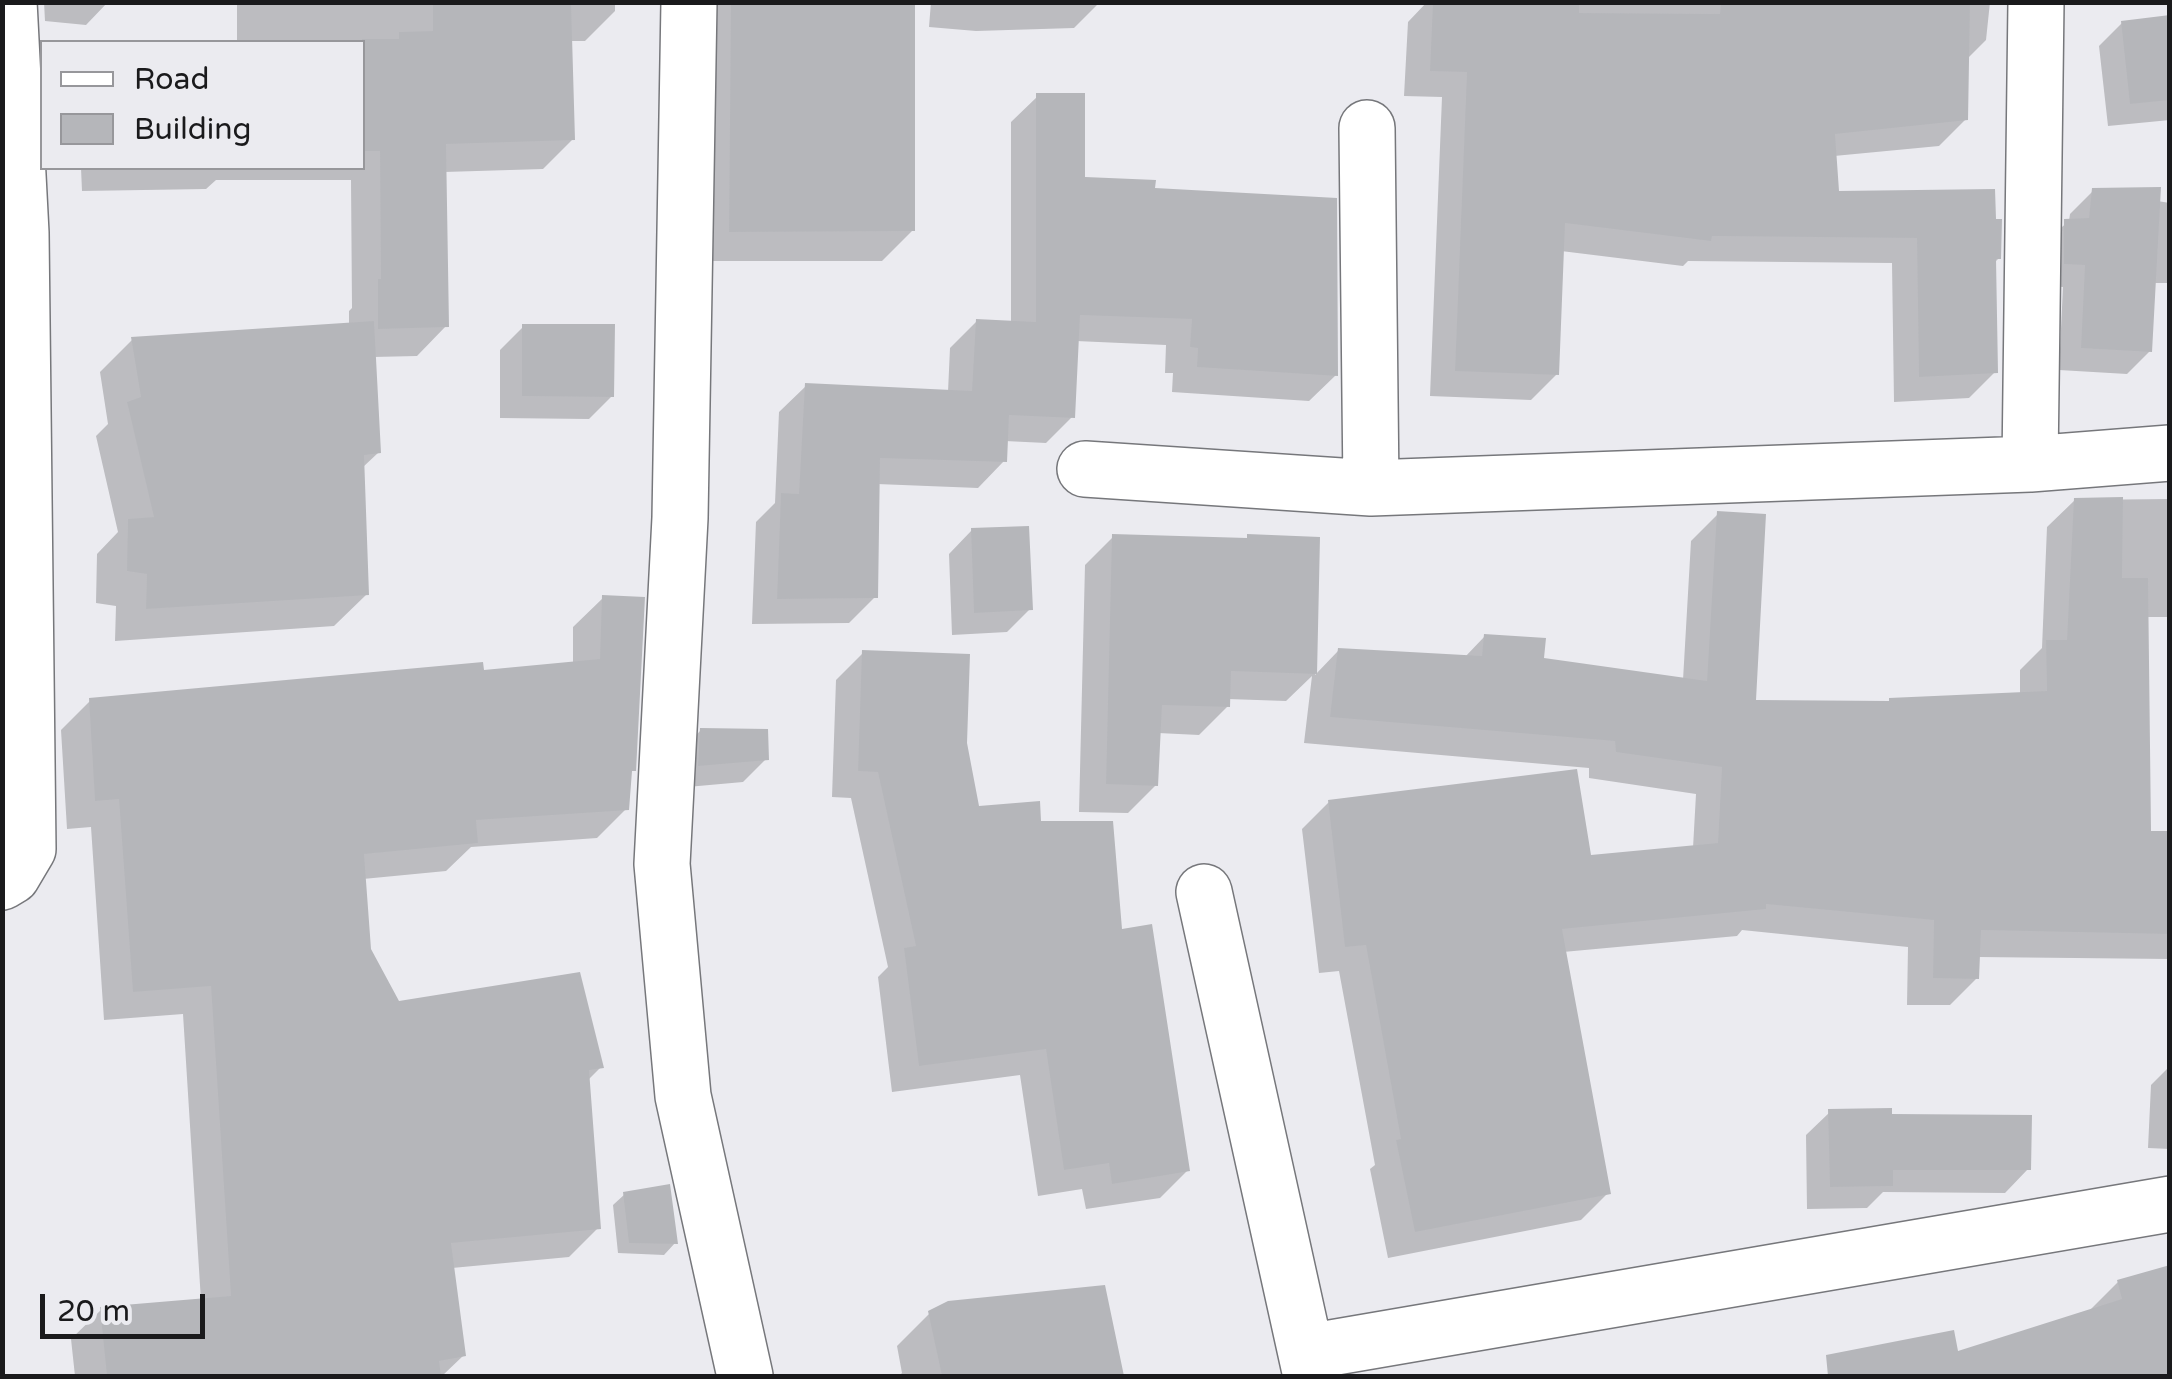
<!DOCTYPE html>
<html>
<head>
<meta charset="utf-8">
<style>
  body { margin:0 }
  #map { position:relative; width:2172px; height:1379px; overflow:hidden; background:#ebebf0; font-family:"Varela Round",sans-serif }
  canvas { display:block }
  .frame { position:absolute; inset:0; border:5px solid #1a1a1c; pointer-events:none }
  .legend { position:absolute; left:40px; top:40px; width:325px; height:130px; box-sizing:border-box; background:#ebebf0; border:2px solid #97979b; margin:0; padding:12px 18px; list-style:none; font-size:30px; color:#1a1a1c }
  .legend li { display:flex; align-items:center; gap:20px; height:50px }
  .legend b { width:50px; border:2px solid #97979b }
  .scale { position:absolute; left:40px; top:1294px; width:165px; height:45px; box-sizing:border-box; border:5px solid #1a1a1c; border-top:0; padding-left:12px; font-size:30px; line-height:35px; white-space:nowrap; color:#1a1a1c; -webkit-text-stroke:8px #ebebf0; paint-order:stroke }
</style>
</head>
<body>
<div id="map">
<canvas width="2172" height="1379"></canvas>
<div class="frame"></div>
<ul class="legend">
<li><b style="height:12px;background:#fff"></b>Road</li>
<li><b style="height:28px;background:#b5b6ba"></b>Building</li>
</ul>
<div class="scale">20 m</div>
</div>
<script>
const g = document.querySelector('canvas').getContext('2d');
g.lineJoin = 'round';
function fill(path, color) { g.fillStyle = color; g.fill(path, 'evenodd'); }
function trace(path, color, width, dash) { g.strokeStyle = color; g.lineWidth = width; g.lineCap = dash ? 'butt' : 'round'; g.setLineDash(dash || []); g.stroke(path); }
const shadow = new Path2D(`
  M 44,2 L 108,2 L 86,25 L 45,21 Z
  M 237,2 L 615,2 L 615,11 L 585,41 L 570,41 L 573,139 L 543,169 L 444,172 L 446,326 L 417,356 L 373,357 L 379,452 L 362,468 L 367,594 L 334,626 L 115,641 L 116,606 L 96,603 L 97,554 L 118,532 L 96,436 L 108,424 L 100,372 L 132,340 L 349,325 L 349,311 L 352,308 L 351,180 L 216,180 L 206,189 L 82,191 L 81,168 L 362,168 L 362,42 L 237,42 Z
  M 703,2 L 774,2 L 913,230 L 882,261 L 700,261 Z
  M 931,2 L 1201,2 L 1097,5 L 1074,28 L 976,31 L 929,27 Z
  M 1427,2 L 1990,2 L 1986,40 L 1967,59 L 1966,119 L 1939,146 L 1834,156 L 1836,193 L 1999,258 L 1994,263 L 1995,372 L 1969,398 L 1894,402 L 1892,263 L 1688,261 L 1683,266 L 1561,251 L 1557,374 L 1531,400 L 1430,396 L 1442,97 L 1404,96 L 1408,22 Z
  M 2170,18 L 2170,120 L 2108,126 L 2099,46 L 2122,23 Z
  M 1038,96 L 1083,179 L 1153,190 L 1336,375 L 1309,401 L 1172,392 L 1173,373 L 1165,373 L 1166,345 L 1076,341 L 1072,417 L 1046,443 L 1005,441 L 1004,461 L 978,488 L 877,484 L 875,597 L 849,623 L 752,624 L 756,522 L 775,503 L 779,412 L 806,386 L 948,392 L 950,348 L 976,322 L 1011,323 L 1011,122 Z
  M 2093,191 L 2170,203 L 2170,283 L 2153,283 L 2150,351 L 2127,374 L 2059,370 L 2063,287 L 2042,286 L 2042,244 L 2069,221 L 2070,214 Z
  M 523,327 L 612,396 L 589,419 L 500,418 L 500,350 Z
  M 2170,499 L 2170,617 L 2146,617 L 2149,834 L 2170,833 L 2170,959 L 1978,957 L 1977,978 L 1950,1005 L 1907,1005 L 1908,947 L 1742,930 L 1737,936 L 1563,952 L 1608,1193 L 1581,1220 L 1388,1258 L 1370,1169 L 1375,1165 L 1339,971 L 1319,973 L 1302,829 L 1329,802 L 1589,858 L 1693,848 L 1696,794 L 1589,778 L 1589,768 L 1304,743 L 1312,676 L 1286,701 L 1228,699 L 1228,706 L 1199,735 L 1158,733 L 1156,785 L 1128,813 L 1079,812 L 1085,565 L 1113,537 L 1244,541 L 1248,537 L 1318,539 L 1315,675 L 1338,651 L 1464,658 L 1485,636 L 1541,660 L 1683,680 L 1691,541 L 1718,514 L 1753,703 L 1887,703 L 2020,695 L 2020,670 L 2042,648 L 2047,527 L 2075,500 Z
  M 972,530 L 1030,609 L 1007,632 L 952,635 L 949,554 Z
  M 603,598 L 633,770 L 629,774 L 626,809 L 597,838 L 471,847 L 446,871 L 363,879 L 368,949 L 398,1004 L 601,1067 L 588,1080 L 598,1228 L 569,1257 L 452,1268 L 464,1355 L 442,1376 L 75,1376 L 71,1339 L 101,1310 L 201,1301 L 183,1014 L 104,1020 L 91,827 L 67,829 L 61,730 L 90,701 L 573,664 L 573,627 Z
  M 863,653 L 964,743 L 977,808 L 1039,824 L 1119,932 L 1187,1171 L 1160,1198 L 1086,1209 L 1082,1189 L 1038,1196 L 1020,1075 L 892,1092 L 878,977 L 888,967 L 851,798 L 832,797 L 836,680 Z
  M 701,730 L 766,759 L 743,782 L 676,788 L 678,754 Z
  M 2170,1066 L 2170,1149 L 2148,1148 L 2151,1085 Z
  M 1830,1112 L 1890,1117 L 2028,1169 L 2005,1193 L 1883,1192 L 1867,1208 L 1807,1209 L 1806,1135 Z
  M 625,1194 L 675,1243 L 664,1255 L 618,1253 L 613,1205 Z
  M 2170,1268 L 2170,1376 L 1871,1376 L 1956,1354 L 2087,1313 L 2118,1282 Z
  M 1103,1287 L 1122,1376 L 899,1376 L 902,1373 L 897,1346 L 930,1313 Z`);
const building = new Path2D(`
  M 433,2 L 571,2 L 575,140 L 446,144 L 449,327 L 378,329 L 378,279 L 381,279 L 380,151 L 362,151 L 362,39 L 399,39 L 399,32 L 433,31 Z
  M 731,2 L 915,2 L 915,231 L 729,232 Z
  M 1433,2 L 1579,2 L 1579,13 L 1720,14 L 1721,2 L 1970,2 L 1968,120 L 1835,134 L 1839,191 L 1995,189 L 1996,219 L 2002,219 L 2001,259 L 1996,259 L 1998,373 L 1919,377 L 1917,238 L 1712,236 L 1711,241 L 1565,223 L 1559,375 L 1455,371 L 1467,72 L 1430,71 Z
  M 2170,15 L 2170,100 L 2130,104 L 2121,21 Z
  M 1036,93 L 1085,93 L 1085,177 L 1156,180 L 1155,188 L 1337,198 L 1338,376 L 1197,367 L 1198,348 L 1190,347 L 1192,319 L 1080,315 L 1075,418 L 1009,415 L 1007,462 L 880,458 L 878,598 L 777,599 L 781,493 L 799,494 L 805,383 L 972,391 L 976,319 L 1036,322 Z
  M 2161,187 L 2152,352 L 2081,348 L 2085,265 L 2064,264 L 2064,219 L 2089,218 L 2092,188 Z
  M 374,321 L 381,453 L 364,455 L 369,595 L 146,609 L 147,574 L 127,571 L 128,519 L 154,517 L 127,402 L 141,397 L 131,337 Z
  M 522,324 L 615,324 L 614,397 L 522,396 Z
  M 2123,497 L 2122,578 L 2148,578 L 2151,831 L 2170,831 L 2170,934 L 1981,930 L 1979,979 L 1933,978 L 1934,920 L 1766,904 L 1766,909 L 1562,929 L 1611,1194 L 1415,1232 L 1396,1140 L 1401,1139 L 1366,945 L 1345,947 L 1328,800 L 1577,769 L 1591,855 L 1718,843 L 1722,767 L 1616,752 L 1615,741 L 1330,717 L 1338,648 L 1482,656 L 1484,634 L 1546,638 L 1544,658 L 1707,681 L 1717,511 L 1766,514 L 1756,700 L 1889,701 L 1889,698 L 2047,691 L 2046,640 L 2067,640 L 2074,498 Z
  M 1029,526 L 1033,610 L 974,613 L 971,528 Z
  M 1112,534 L 1247,538 L 1247,534 L 1320,537 L 1317,674 L 1231,671 L 1230,707 L 1162,705 L 1158,786 L 1106,784 Z
  M 602,595 L 645,597 L 636,771 L 632,771 L 629,810 L 476,820 L 478,843 L 364,854 L 371,949 L 399,1001 L 580,972 L 604,1068 L 589,1070 L 601,1229 L 451,1243 L 466,1356 L 439,1361 L 441,1376 L 107,1376 L 100,1307 L 231,1296 L 211,986 L 133,992 L 119,799 L 95,801 L 89,698 L 483,662 L 484,670 L 600,659 Z
  M 862,650 L 970,654 L 967,743 L 979,806 L 1040,801 L 1041,821 L 1113,821 L 1122,929 L 1152,924 L 1190,1171 L 1112,1184 L 1109,1163 L 1064,1170 L 1046,1049 L 919,1066 L 904,948 L 916,946 L 878,772 L 858,771 Z
  M 700,728 L 768,729 L 769,760 L 698,766 Z
  M 1892,1108 L 1892,1114 L 2032,1115 L 2031,1170 L 1893,1170 L 1893,1186 L 1830,1187 L 1828,1109 Z
  M 670,1184 L 678,1244 L 629,1243 L 623,1192 Z
  M 2170,1265 L 2170,1376 L 1828,1376 L 1826,1355 L 1954,1330 L 1958,1351 L 2122,1299 L 2117,1280 Z
  M 1105,1285 L 1124,1376 L 942,1376 L 928,1311 L 948,1301 Z`);
const minor = new Path2D(`
  M 689,2 L 680,518 L 662,864 L 683,1096 L 745,1376
  M 1367,128 L 1371,488
  M 2030,464 L 2036,2
  M 1085,469 L 1371,488 L 2030,464 L 2170,453
  M 2,882 L 12,876 L 28,849 L 21,233 L 9,2
  M 1204,892 L 1311,1376
  M 1307,1352 L 2170,1204`);
fill(shadow, '#0003');
fill(building, '#b5b6ba');
trace(minor, '#76777b', 58);
trace(minor, '#fff', 55);
</script>
</body>
</html>
